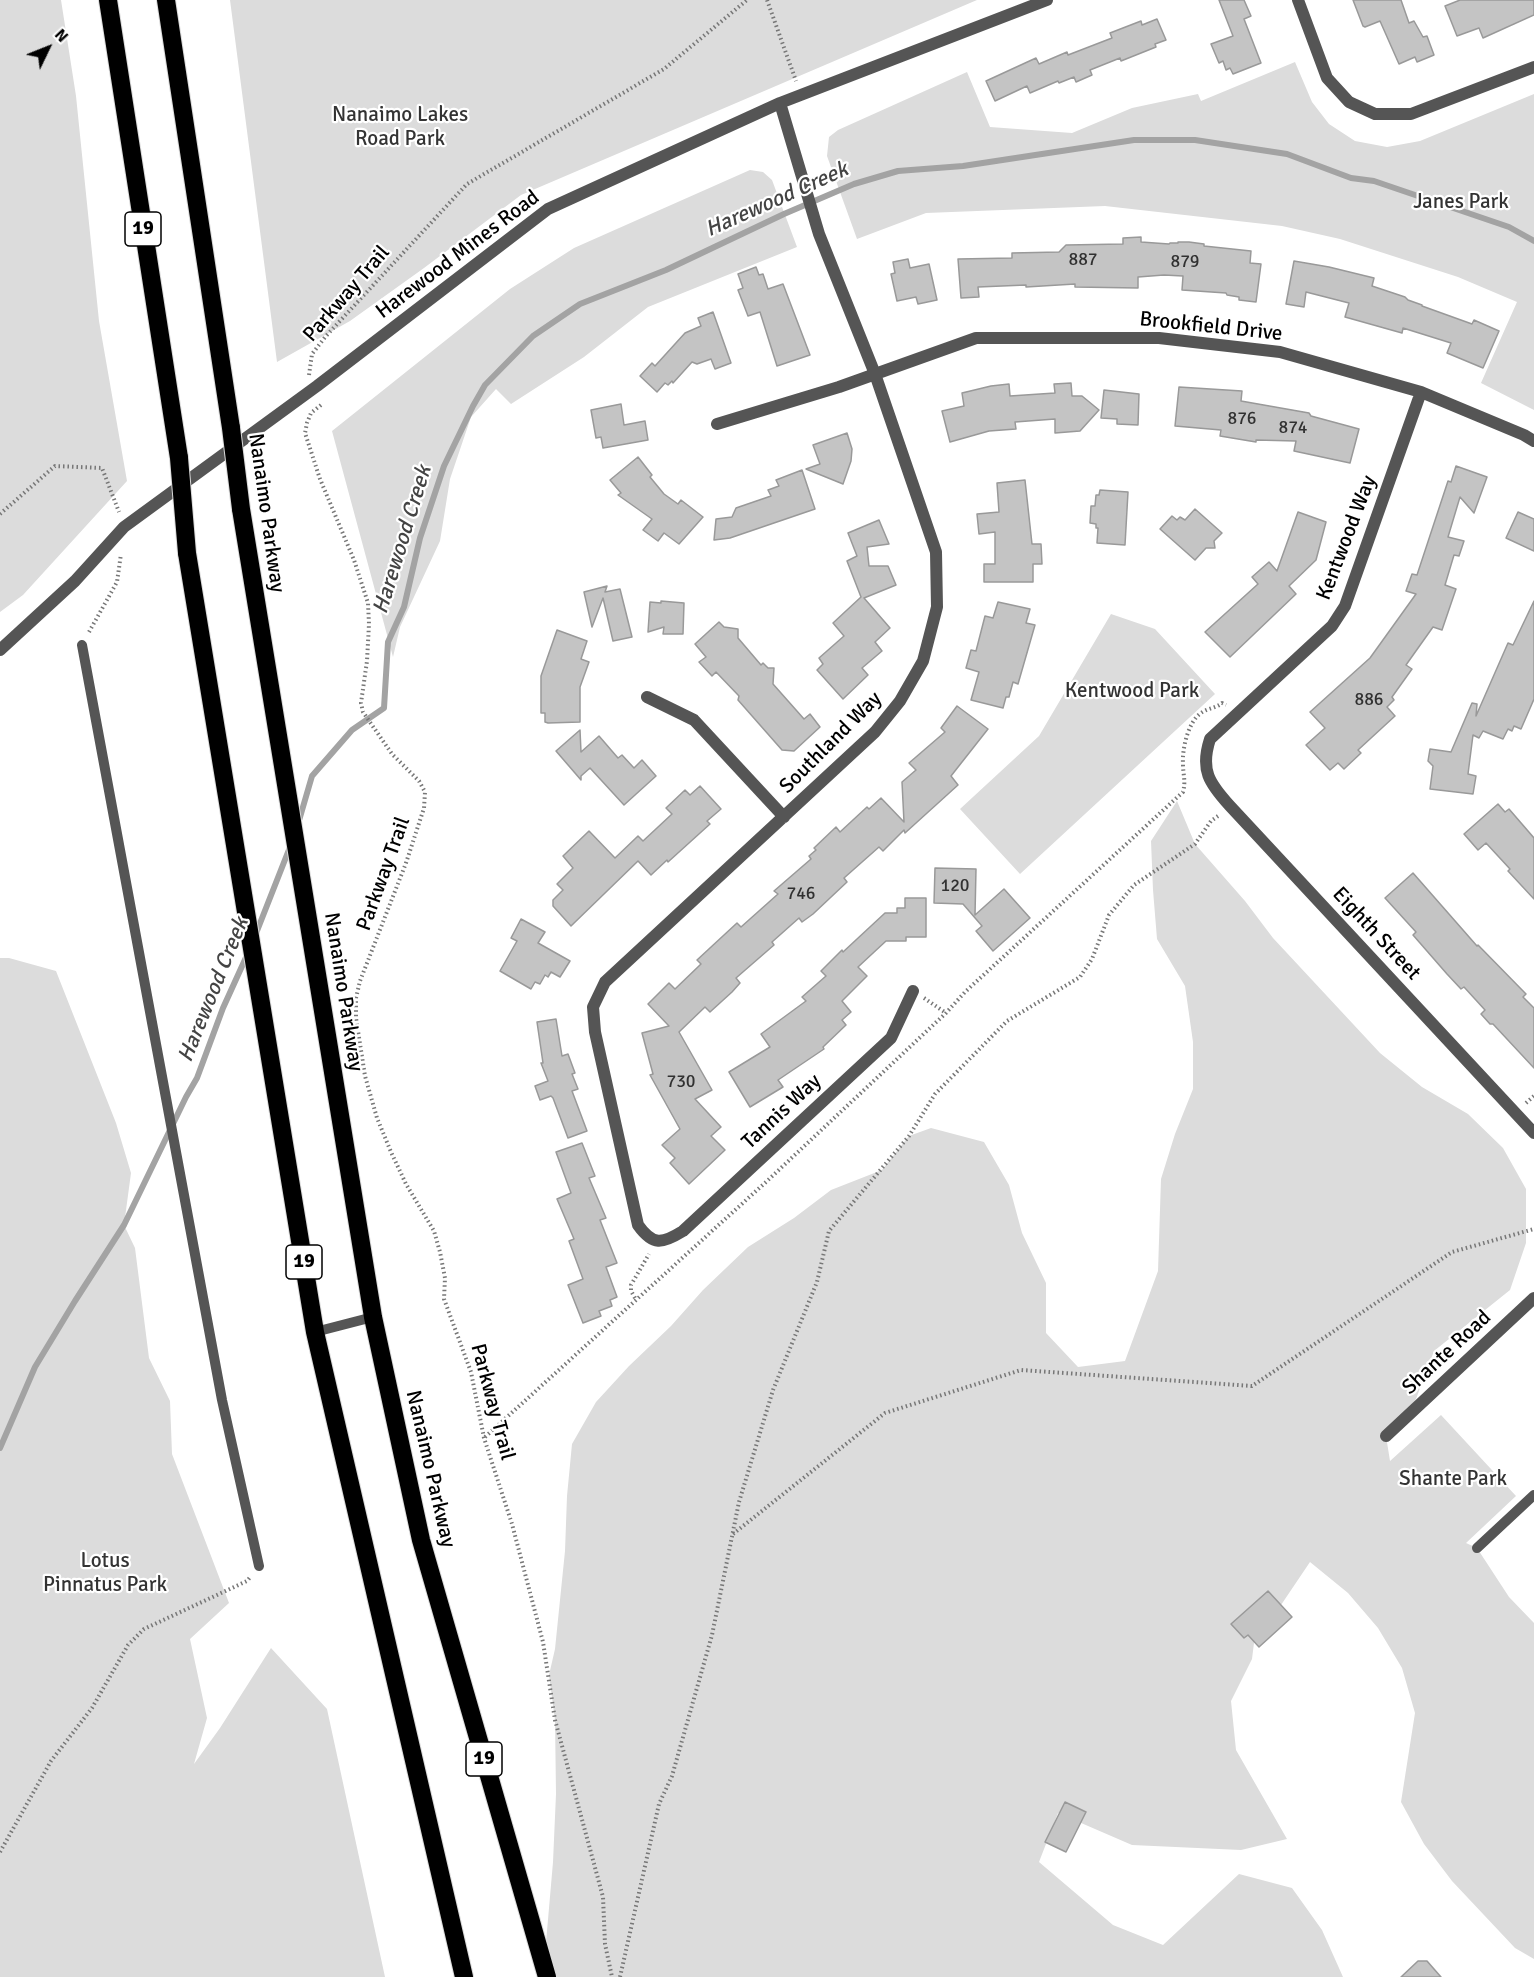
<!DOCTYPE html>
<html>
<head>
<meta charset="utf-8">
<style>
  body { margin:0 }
  #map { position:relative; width:1534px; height:1977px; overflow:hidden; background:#fff; font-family:Signika,sans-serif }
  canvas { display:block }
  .north { position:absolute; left:18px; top:18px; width:60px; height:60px; -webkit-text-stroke:4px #fff; paint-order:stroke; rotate:47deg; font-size:16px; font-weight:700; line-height:24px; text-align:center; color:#000 }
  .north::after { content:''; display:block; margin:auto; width:21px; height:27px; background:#000; clip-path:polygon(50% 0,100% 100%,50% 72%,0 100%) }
</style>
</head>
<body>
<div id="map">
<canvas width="1534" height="1977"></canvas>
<div class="north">N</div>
</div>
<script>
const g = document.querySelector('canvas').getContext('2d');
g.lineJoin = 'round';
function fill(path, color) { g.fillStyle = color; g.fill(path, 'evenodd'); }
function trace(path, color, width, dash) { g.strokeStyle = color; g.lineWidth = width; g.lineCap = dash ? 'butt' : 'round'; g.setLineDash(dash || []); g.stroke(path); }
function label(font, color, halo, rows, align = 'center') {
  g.font = font + ' Signika,sans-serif'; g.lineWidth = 4.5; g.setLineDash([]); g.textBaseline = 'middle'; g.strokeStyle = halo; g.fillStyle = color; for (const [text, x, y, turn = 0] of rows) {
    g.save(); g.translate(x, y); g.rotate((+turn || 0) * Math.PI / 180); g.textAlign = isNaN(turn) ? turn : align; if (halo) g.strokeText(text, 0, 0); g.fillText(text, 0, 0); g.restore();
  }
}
const green = new Path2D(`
  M 0,0 L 61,0 L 76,96 L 99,321 L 127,481 L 23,595 L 0,612 Z
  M 230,0 L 977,0 L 521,195 L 424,268 L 350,321 L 277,362 Z
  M 1295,62 L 1312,102 L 1329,124 L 1355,141 L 1387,147 L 1420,141 L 1534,94 L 1534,410 L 1481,383 L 1517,302 L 1458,277 L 1340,239 L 1282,226 L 1105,206 L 926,213 L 857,239 L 827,156 L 829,137 L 838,130 L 967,72 L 990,127 L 1072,133 L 1132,108 L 1198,94 L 1201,101 Z
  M 750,170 L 763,172 L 772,180 L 797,247 L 648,307 L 584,357 L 511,404 L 496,389 L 471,417 L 450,479 L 440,541 L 400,627 L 393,657 L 332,431 L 510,289 L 574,248 Z
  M 1111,614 L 1155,629 L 1215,694 L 1020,874 L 960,809 L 1039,736 Z
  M 1177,801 L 1195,844 L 1245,901 L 1273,938 L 1380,1053 L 1422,1087 L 1468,1114 L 1503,1148 L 1526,1189 L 1526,1243 L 1510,1290 L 1434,1351 L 1416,1399 L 1386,1436 L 1390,1461 L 1441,1415 L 1516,1496 L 1466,1543 L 1477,1548 L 1509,1597 L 1534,1623 L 1534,1959 L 1515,1948 L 1452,1881 L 1424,1844 L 1401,1802 L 1415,1713 L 1402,1668 L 1378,1628 L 1348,1593 L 1310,1562 L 1281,1605 L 1255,1635 L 1252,1659 L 1231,1701 L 1236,1750 L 1287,1839 L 1241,1850 L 1132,1845 L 1058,1813 L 1039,1862 L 1113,1925 L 1163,1945 L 1239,1874 L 1292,1888 L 1322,1930 L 1343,1977 L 543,1977 L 553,1862 L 556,1794 L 555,1720 L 549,1675 L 555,1649 L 565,1551 L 567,1496 L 572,1444 L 596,1402 L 629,1366 L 671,1326 L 703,1290 L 748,1247 L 794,1218 L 831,1190 L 882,1170 L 909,1136 L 931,1128 L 984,1142 L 1009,1185 L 1022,1233 L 1046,1283 L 1046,1333 L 1078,1367 L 1125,1361 L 1158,1271 L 1161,1179 L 1175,1134 L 1193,1089 L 1193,1042 L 1185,986 L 1157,939 L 1153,890 L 1151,841 Z
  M 0,958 L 9,958 L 56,971 L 116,1123 L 131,1173 L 124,1225 L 135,1248 L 149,1358 L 170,1401 L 172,1454 L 229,1603 L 190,1639 L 207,1718 L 194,1764 L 220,1728 L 271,1648 L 327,1709 L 385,1977 L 0,1977 Z`);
const stream = new Path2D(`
  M 298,824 L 312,776 L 352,730 L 384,708 L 388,642 L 404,607 L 420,538 L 444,466 L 473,406 L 485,385 L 533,336 L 580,304 L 666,270 L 784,214 L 854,184 L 898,171 L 963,166 L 1134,140 L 1195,140 L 1287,154 L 1351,178 L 1374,181 L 1509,227 L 1534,241
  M 255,936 L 290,847
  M 0,1448 L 35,1367 L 75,1301 L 124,1225 L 186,1097 L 197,1078 L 223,1008 L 248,953`);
const building = new Path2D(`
  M 1219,0 L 1244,0 L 1251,16 L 1244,19 L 1261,63 L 1233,74 L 1230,68 L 1226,70 L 1223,61 L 1219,63 L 1211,44 L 1233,36 Z
  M 1353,0 L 1401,0 L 1409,23 L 1414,21 L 1423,37 L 1427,36 L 1434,55 L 1417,62 L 1415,57 L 1399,64 L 1380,21 L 1365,27 L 1363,26 Z
  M 1460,0 L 1534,0 L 1534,15 L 1483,38 L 1479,28 L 1457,36 L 1445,6 Z
  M 1157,19 L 1166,40 L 1155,44 L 1156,47 L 1121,61 L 1120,58 L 1090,70 L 1092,75 L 1076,82 L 1074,77 L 1059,83 L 1058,81 L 1030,93 L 1027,86 L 995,101 L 986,81 L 1036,58 L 1039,64 L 1067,52 L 1068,55 L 1112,38 L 1110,33 L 1141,21 L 1142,25 Z
  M 1141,237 L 1141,242 L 1169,244 L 1170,243 L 1178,243 L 1178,242 L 1189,242 L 1204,244 L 1204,246 L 1251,251 L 1250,263 L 1261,264 L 1256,302 L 1239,300 L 1239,297 L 1227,295 L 1226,293 L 1182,290 L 1183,276 L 1164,275 L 1138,277 L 1138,288 L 1075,287 L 1075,284 L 1026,287 L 1026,285 L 978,287 L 979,297 L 961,298 L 958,259 L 1012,258 L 1012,253 L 1059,252 L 1066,245 L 1123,244 L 1123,238 Z
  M 908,259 L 910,268 L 929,264 L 937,300 L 918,304 L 916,297 L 897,301 L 891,274 L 895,273 L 893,262 Z
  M 1294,261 L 1329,267 L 1374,278 L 1372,286 L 1405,297 L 1408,300 L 1422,305 L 1422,306 L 1472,324 L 1474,320 L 1499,331 L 1483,368 L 1447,353 L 1451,343 L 1403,328 L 1402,333 L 1345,317 L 1349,303 L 1306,292 L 1304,307 L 1286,304 Z
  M 756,267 L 759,275 L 763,274 L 768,289 L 783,284 L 810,355 L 777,366 L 760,312 L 748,316 L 738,290 L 743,288 L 738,274 Z
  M 713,312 L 731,363 L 715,369 L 711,359 L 697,364 L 692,362 L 673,383 L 672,381 L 668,385 L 665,383 L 657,392 L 640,376 L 652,363 L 655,366 L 685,333 L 701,326 L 698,318 Z
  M 1071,383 L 1072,396 L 1082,396 L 1099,410 L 1080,431 L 1055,433 L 1055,419 L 1015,422 L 1016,429 L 989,431 L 950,442 L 942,411 L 964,406 L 962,393 L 991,386 L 1009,384 L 1010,396 L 1055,393 L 1054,384 Z
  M 1179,387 L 1242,391 L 1241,401 L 1309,413 L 1311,416 L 1359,429 L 1350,463 L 1294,451 L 1296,441 L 1256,440 L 1256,442 L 1220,436 L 1221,430 L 1175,426 Z
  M 1104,390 L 1139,394 L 1138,425 L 1117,424 L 1117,419 L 1101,418 Z
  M 621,404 L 624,425 L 645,421 L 648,440 L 603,448 L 601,437 L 596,438 L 591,410 Z
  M 847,433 L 852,449 L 851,461 L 843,484 L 806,469 L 820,464 L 813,445 Z
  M 638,457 L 652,475 L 650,477 L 664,494 L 678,504 L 681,500 L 703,517 L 679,544 L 664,533 L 658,541 L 643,530 L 652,519 L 618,495 L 621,493 L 610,480 Z
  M 1456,466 L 1487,477 L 1474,513 L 1460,497 L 1448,537 L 1464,541 L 1459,556 L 1454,555 L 1445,585 L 1456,589 L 1442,630 L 1433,627 L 1406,665 L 1412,669 L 1392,697 L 1394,700 L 1387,707 L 1395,716 L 1358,750 L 1361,753 L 1344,769 L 1338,763 L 1330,770 L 1306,745 L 1325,728 L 1310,712 L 1370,658 L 1416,594 L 1406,591 L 1412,574 L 1417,575 L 1448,481 L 1451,482 Z
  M 802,470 L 815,509 L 730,538 L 714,540 L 716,519 L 732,517 L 736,508 L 771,496 L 768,490 L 779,486 L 776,480 Z
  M 1025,480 L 1032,544 L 1041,544 L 1042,564 L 1033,564 L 1033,582 L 984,582 L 984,564 L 995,564 L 995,532 L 979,534 L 977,514 L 999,512 L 997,483 Z
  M 1100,490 L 1128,492 L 1125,545 L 1097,543 L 1098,528 L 1096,528 L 1096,524 L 1090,523 L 1091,506 L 1095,506 L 1096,495 L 1099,495 Z
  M 1195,509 L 1222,533 L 1214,541 L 1215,548 L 1206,548 L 1195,560 L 1160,529 L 1172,516 L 1177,520 L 1180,517 L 1185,520 Z
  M 1298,512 L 1326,522 L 1316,560 L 1289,586 L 1296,594 L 1230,657 L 1205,632 L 1258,584 L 1252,577 L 1269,562 L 1277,571 Z
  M 1518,512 L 1534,519 L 1534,551 L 1506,538 Z
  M 879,520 L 889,544 L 867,547 L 869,566 L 888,566 L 896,585 L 864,598 L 890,628 L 875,642 L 882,651 L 862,668 L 868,675 L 843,699 L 817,670 L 823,664 L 819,658 L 844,636 L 833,623 L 861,597 L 847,561 L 857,556 L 848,533 Z
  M 607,586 L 605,592 L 620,589 L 632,637 L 613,641 L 603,598 L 592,627 L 584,592 Z
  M 661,601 L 684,603 L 683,634 L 663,634 L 664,627 L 648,632 L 650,602 L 661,603 Z
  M 1534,601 L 1534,699 L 1521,729 L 1514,726 L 1512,731 L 1508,729 L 1503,739 L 1483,731 L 1479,738 L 1473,735 L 1468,774 L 1476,776 L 1473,794 L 1430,789 L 1433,766 L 1428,761 L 1430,749 L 1451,752 L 1472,703 L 1477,704 L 1476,716 L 1508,643 L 1513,645 Z
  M 998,602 L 1030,609 L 1026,623 L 1035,625 L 1018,684 L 1013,682 L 1009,697 L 1006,697 L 1003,708 L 971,700 L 979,672 L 966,668 L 971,650 L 976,651 L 985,616 L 993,618 Z
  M 719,622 L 724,627 L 738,629 L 738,638 L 761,665 L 763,663 L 768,668 L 774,668 L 773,684 L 804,719 L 810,714 L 820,727 L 794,751 L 782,750 L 738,700 L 739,696 L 716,672 L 712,676 L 699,662 L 706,657 L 695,644 Z
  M 557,630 L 587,641 L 581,659 L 589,662 L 580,687 L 580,722 L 548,723 L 545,722 L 545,713 L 541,713 L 541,676 Z
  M 957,706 L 988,729 L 951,776 L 958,785 L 905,833 L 904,830 L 883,851 L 879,847 L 844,878 L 847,882 L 813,914 L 802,922 L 799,918 L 772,942 L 774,945 L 736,978 L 740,983 L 732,992 L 710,1012 L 705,1007 L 679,1032 L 712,1090 L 695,1099 L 721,1127 L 711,1136 L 725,1150 L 689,1184 L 670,1163 L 675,1158 L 662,1145 L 680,1129 L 650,1075 L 653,1074 L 642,1033 L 669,1026 L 648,1004 L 669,983 L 675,989 L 701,964 L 697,960 L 724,935 L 737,923 L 741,927 L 778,894 L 774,891 L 811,859 L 809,856 L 816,850 L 814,848 L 836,827 L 840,832 L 867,807 L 869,809 L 881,798 L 904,822 L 902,782 L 916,770 L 909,763 L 945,732 L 941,728 Z
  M 580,730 L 581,752 L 599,736 L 618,758 L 622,755 L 634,768 L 642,760 L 656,776 L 624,805 L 590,768 L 581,776 L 581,780 L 556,751 Z
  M 700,786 L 721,809 L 707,821 L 710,824 L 668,862 L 667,860 L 651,875 L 638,861 L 571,926 L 553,906 L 553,900 L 563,890 L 557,884 L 573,868 L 563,856 L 589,831 L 615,858 L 638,836 L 643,841 L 672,814 L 666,808 L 685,790 L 690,795 Z
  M 1498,804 L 1505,812 L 1509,809 L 1534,838 L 1534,899 L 1508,871 L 1510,869 L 1486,843 L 1478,850 L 1464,834 Z
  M 935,868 L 976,869 L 975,915 L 1004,889 L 1030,918 L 993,951 L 976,931 L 982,926 L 963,904 L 934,903 Z
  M 1413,873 L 1477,946 L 1478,945 L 1526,994 L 1523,997 L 1534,1008 L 1534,1068 L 1493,1024 L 1490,1024 L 1481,1014 L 1485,1010 L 1464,987 L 1461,989 L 1447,974 L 1413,935 L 1416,932 L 1385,898 Z
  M 905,898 L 926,898 L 926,937 L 906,937 L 906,941 L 886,941 L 858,967 L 867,976 L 842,1001 L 851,1012 L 842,1020 L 846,1025 L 823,1047 L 824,1049 L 778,1080 L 783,1087 L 750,1107 L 729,1072 L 770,1047 L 761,1034 L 806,1001 L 802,997 L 826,976 L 821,971 L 842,950 L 843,952 L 885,913 L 897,913 L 897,908 L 905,908 Z
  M 521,919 L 545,932 L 538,943 L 570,961 L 560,977 L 551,972 L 548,977 L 545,975 L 540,984 L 535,982 L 531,989 L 500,971 L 517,941 L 511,938 Z
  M 556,1019 L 562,1056 L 568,1054 L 575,1073 L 572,1074 L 578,1089 L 572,1091 L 587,1131 L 568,1138 L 553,1098 L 551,1096 L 540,1100 L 535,1086 L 548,1081 L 541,1063 L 543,1063 L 537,1022 Z
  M 582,1143 L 595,1176 L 589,1178 L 606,1218 L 600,1220 L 617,1263 L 606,1267 L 617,1297 L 610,1300 L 612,1306 L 599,1311 L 601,1316 L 583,1323 L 568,1285 L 583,1279 L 569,1241 L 574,1239 L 557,1199 L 571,1193 L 556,1152 Z
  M 1268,1591 L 1292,1617 L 1259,1647 L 1248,1635 L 1244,1638 L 1231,1624 Z
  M 1065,1802 L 1086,1812 L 1066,1852 L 1045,1842 Z
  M 1418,1961 L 1427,1961 L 1441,1977 L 1401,1977 Z`);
const path = new Path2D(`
  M 767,0 L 796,81
  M 309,375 L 312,354 L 326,336 L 467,184 L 664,69 L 747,0
  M 321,405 L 311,413 L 307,423 L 305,433 L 320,479 L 354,560 L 368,603 L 369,624 L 367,661 L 361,703 L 363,712 L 392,754 L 419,781 L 425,792 L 424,808 L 406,863 L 360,981 L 356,998 L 356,1018 L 365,1076 L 377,1118 L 391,1152 L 406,1184 L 434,1231 L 440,1252 L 445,1278 L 444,1299 L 471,1372 L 484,1438 L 512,1524 L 543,1642 L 555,1720 L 603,1897 L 605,1944 L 612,1977
  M 0,514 L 55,466 L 102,468 L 119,512
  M 89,632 L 117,582 L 121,554
  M 924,998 L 946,1013
  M 1526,1103 L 1534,1096
  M 635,1298 L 631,1291 L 631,1285 L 649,1254
  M 485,1437 L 766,1182 L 946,1013 L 965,992 L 1183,792 C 1186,781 1183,775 1183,764 C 1182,749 1188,722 1201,713 C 1208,708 1216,708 1222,703 L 1226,705
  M 733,1534 L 885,1413 L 1021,1370 L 1252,1386 L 1452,1252 L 1534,1229
  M 0,1852 L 51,1761 L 92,1708 L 128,1645 L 144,1629 L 247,1581 L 251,1576
  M 620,1977 L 659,1804 L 672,1776 L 712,1635 L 739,1502 L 773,1390 L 817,1282 L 829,1231 L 909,1136 L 935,1094 L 1007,1021 L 1080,977 L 1092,959 L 1109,915 L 1134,885 L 1195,844 L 1211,821 L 1218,816`);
const service = new Path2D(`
  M 82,645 L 222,1400 L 259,1566
  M 315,1332 L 373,1317
  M 1477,1548 L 1534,1495`);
const minor = new Path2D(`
  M 1298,0 L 1327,78 L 1349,102 L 1375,114 L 1411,114 L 1534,67
  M 780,103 L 819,234 L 875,374 L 936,552 L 937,607 L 923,661 L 900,701 L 875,732 L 605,982 L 593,1007 L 595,1032 L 638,1225 C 653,1246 662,1244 683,1231 L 891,1038 L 913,991
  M 1421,392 L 1345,606 L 1332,626 L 1210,739 C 1200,770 1209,783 1230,806 L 1534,1133
  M 717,424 L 839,387 L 976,338 L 1159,338 L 1280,352 L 1421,392 L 1524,435 L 1534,441
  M 0,650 L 75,581 L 124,527 L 317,386 L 548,209 L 780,103 L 1047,0
  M 647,697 L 694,720 L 784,817
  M 1386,1436 L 1534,1298`);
const motorway = new Path2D(`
  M 108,0 L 179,458
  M 166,0 L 231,428
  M 241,509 L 373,1317 L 421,1540 L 547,1977
  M 187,553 L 315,1332 L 464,1977`);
const motorwayBridge = new Path2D(`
  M 231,428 L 241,509
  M 179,458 L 187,553`);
const numberNames = [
  ["887",1083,260],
  ["879",1185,262],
  ["876",1242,419],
  ["874",1293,428],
  ["886",1369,700],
  ["120",955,886],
  ["746",801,894],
  ["730",681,1082]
];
const shields = [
  [143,229,36],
  [304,1262,36],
  [484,1759,36]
];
const shieldNames = [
  ["19",143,229],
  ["19",304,1262],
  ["19",484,1759]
];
const parkNames = [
  ["Nanaimo Lakes",400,115],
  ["Road Park",400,139],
  ["Janes Park",1461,202],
  ["Kentwood Park",1132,691],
  ["Shante Park",1453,1479],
  ["Lotus",105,1561],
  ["Pinnatus Park",105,1585]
];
const streetNames = [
  ["Harewood Mines Road",458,255,-37],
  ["Parkway Trail",347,294,-49],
  ["Brookfield Drive",1211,327,6],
  ["Nanaimo Parkway",266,513,82],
  ["Kentwood Way",1347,538,-69],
  ["Southland Way",831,743,-45],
  ["Parkway Trail",384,874,-70],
  ["Eighth Street",1376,934,47],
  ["Nanaimo Parkway",343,992,81],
  ["Tannis Way",782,1112,-43],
  ["Shante Road",1447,1353,-43],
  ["Parkway Trail",492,1402,75],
  ["Nanaimo Parkway",430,1469,77]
];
const waterNames = [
  ["Harewood Creek",777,200,-24],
  ["Harewood Creek",403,540,-73],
  ["Harewood Creek",214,990,-68]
];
fill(green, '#dcdcdc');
trace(stream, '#a3a3a3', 6);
fill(building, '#c4c4c4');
trace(building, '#999', 1.5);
trace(motorway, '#dbdbdb', 20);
trace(path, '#777', 4, [1.5, 3]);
trace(service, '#555', 10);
trace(minor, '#555', 12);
trace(motorway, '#000', 18);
trace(motorwayBridge, '#dbdbdb', 20, []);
trace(motorwayBridge, '#000', 18);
label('18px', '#313131', null, numberNames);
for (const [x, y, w] of shields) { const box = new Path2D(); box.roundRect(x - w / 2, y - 17, w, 34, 4.5); g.fillStyle = '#fff'; g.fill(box); trace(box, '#000', 1.5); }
label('bold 20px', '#000', null, shieldNames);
label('21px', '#333', '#fff', parkNames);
label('21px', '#000', '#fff', streetNames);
label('italic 22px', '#444', '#fff', waterNames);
</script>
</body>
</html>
